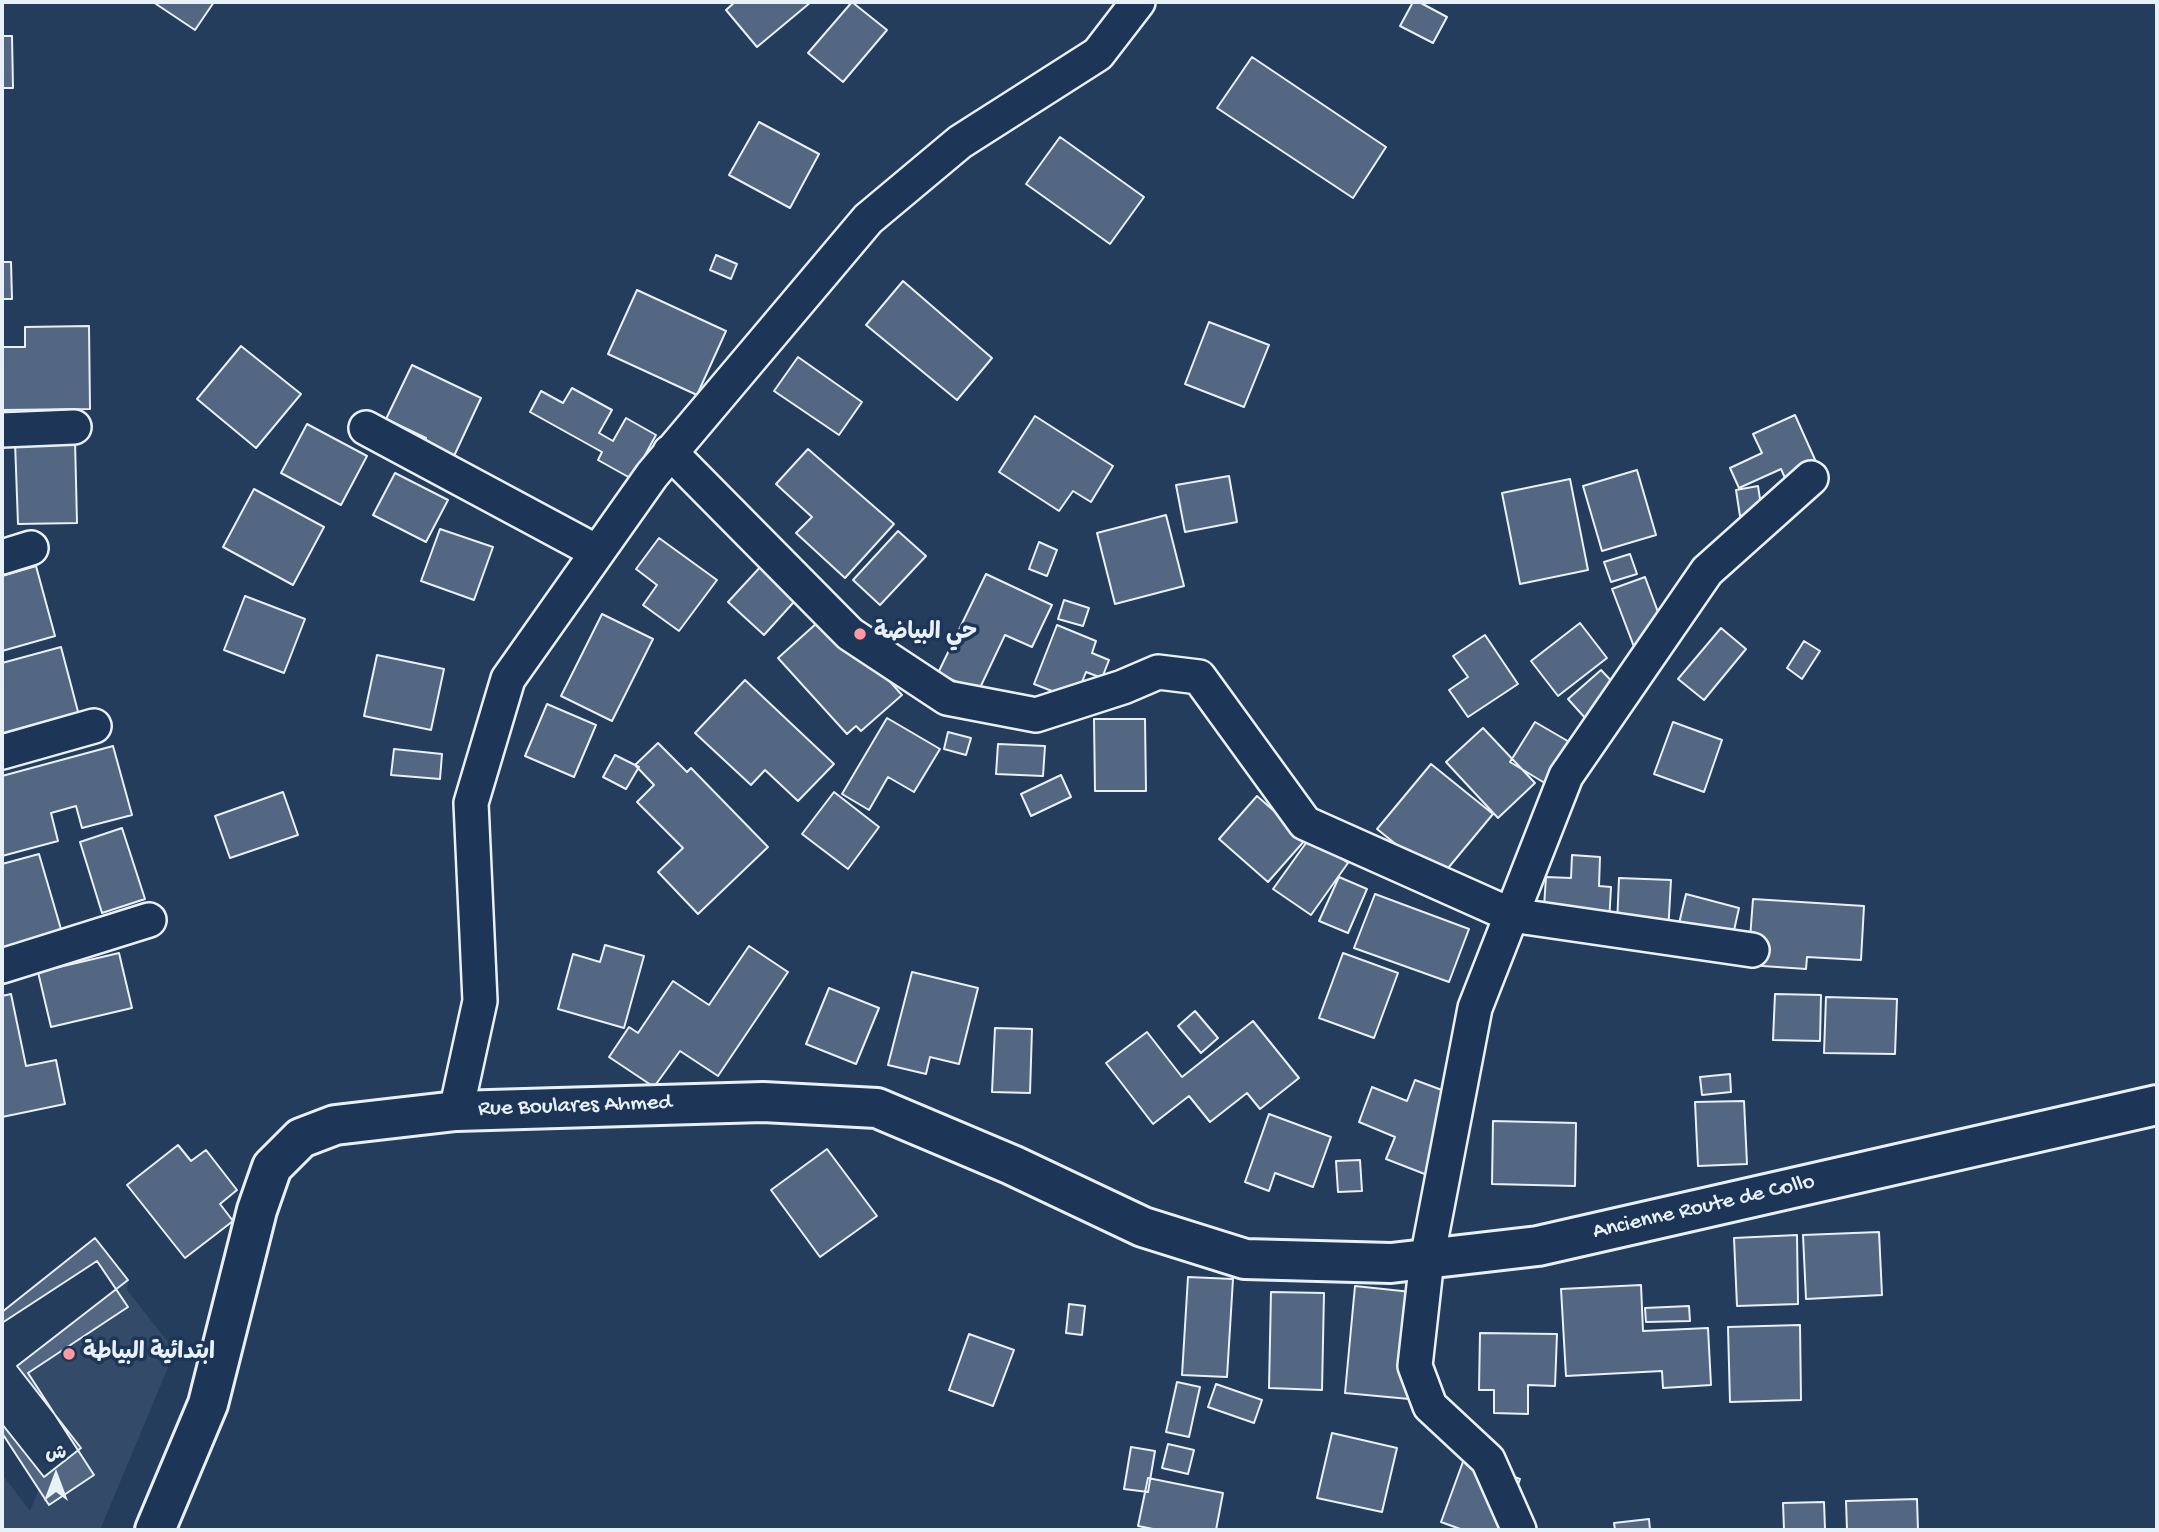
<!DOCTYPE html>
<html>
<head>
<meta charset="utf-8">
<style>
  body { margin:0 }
  #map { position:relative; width:2159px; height:1532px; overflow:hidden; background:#253d5d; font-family:"Gochi Hand","Playpen Sans Arabic",sans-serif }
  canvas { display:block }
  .frame { position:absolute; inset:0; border:4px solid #e8f1f8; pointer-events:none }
  .north { position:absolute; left:21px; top:1441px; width:70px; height:70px; -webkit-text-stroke:5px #1d3557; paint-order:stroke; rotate:0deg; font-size:19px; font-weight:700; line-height:28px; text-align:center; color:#e8f1f8 }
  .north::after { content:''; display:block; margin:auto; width:24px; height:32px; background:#e8f1f8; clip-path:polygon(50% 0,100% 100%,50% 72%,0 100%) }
</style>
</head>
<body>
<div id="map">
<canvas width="2159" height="1532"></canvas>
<div class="frame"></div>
<div class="north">ش</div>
</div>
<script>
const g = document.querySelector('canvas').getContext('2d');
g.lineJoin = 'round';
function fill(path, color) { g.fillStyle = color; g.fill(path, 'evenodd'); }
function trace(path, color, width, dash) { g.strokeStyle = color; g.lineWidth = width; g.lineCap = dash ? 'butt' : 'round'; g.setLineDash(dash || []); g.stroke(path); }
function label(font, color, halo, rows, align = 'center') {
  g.font = font + ' "Gochi Hand","Playpen Sans Arabic",sans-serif'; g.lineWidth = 7; g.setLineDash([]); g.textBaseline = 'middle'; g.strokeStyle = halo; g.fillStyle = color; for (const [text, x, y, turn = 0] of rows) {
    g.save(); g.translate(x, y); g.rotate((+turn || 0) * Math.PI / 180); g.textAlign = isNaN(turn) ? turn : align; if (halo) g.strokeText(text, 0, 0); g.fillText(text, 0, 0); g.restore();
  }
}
const built = new Path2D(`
  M 128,1280 L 127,1290 L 175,1351 L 100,1530 L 2,1530 L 2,1474 L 30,1511 L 44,1477 L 81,1448 L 17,1366 Z`);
const building = new Path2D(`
  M 153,2 L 214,2 L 195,30 Z
  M 735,2 L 811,2 L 757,47 L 726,10 Z
  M 852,2 L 887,30 L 843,82 L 808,53 Z
  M 1413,2 L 1419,2 L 1447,17 L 1433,43 L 1400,26 Z
  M 2,36 L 12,36 L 13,88 L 2,88 Z
  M 1252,57 L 1386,147 L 1353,198 L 1217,108 Z
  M 759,122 L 819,154 L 790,208 L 729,175 Z
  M 1060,137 L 1144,197 L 1110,244 L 1026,184 Z
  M 716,255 L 737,264 L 731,279 L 710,270 Z
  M 2,262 L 11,262 L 12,299 L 2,299 Z
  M 903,281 L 992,358 L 957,400 L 866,325 Z
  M 637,290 L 726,331 L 697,395 L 608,354 Z
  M 1209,322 L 1269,345 L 1244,407 L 1185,384 Z
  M 89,326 L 90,409 L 2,410 L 2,347 L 25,347 L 25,327 Z
  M 241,346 L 301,394 L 256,448 L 197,399 Z
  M 798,357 L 862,402 L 839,435 L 774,391 Z
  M 412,365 L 481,398 L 454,456 L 424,442 L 426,438 L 386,419 Z
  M 572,388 L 612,410 L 599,433 L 613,441 L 626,418 L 656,435 L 632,479 L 598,460 L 602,452 L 530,412 L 541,391 L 563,403 Z
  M 1795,415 L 1821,473 L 1789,487 L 1781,469 L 1739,488 L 1730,468 L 1762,453 L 1753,434 Z
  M 1035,416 L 1113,466 L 1091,502 L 1073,491 L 1059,511 L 999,472 Z
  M 307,424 L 367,456 L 341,505 L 281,473 Z
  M 75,440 L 77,523 L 18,524 L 15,442 Z
  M 808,449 L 894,524 L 845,578 L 796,533 L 812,517 L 776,484 Z
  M 1637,470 L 1656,535 L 1602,551 L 1583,486 Z
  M 395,473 L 448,500 L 426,542 L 373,515 Z
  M 1229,476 L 1237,522 L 1185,532 L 1176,485 Z
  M 1570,479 L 1588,570 L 1520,584 L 1502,493 Z
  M 1758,486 L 1762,512 L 1740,516 L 1736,490 Z
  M 254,489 L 324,527 L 293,585 L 223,547 Z
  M 1166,515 L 1184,586 L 1115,604 L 1097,533 Z
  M 440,529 L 493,547 L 474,600 L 421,581 Z
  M 898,531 L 926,556 L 880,605 L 853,580 Z
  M 659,538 L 717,580 L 679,631 L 643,605 L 657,585 L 636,569 Z
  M 1039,542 L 1057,550 L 1047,576 L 1029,569 Z
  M 775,551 L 811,583 L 764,635 L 728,602 Z
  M 1630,554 L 1637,574 L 1611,582 L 1604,562 Z
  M 36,566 L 55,636 L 2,651 L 2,576 Z
  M 986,574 L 1052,605 L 1032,647 L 1005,635 L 978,692 L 938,673 Z
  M 1645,577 L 1668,639 L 1636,652 L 1612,589 Z
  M 245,596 L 305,619 L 284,673 L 224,650 Z
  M 1064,600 L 1089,608 L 1083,626 L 1058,619 Z
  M 828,613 L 902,695 L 861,731 L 856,726 L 847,734 L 778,658 Z
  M 602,614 L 653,639 L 612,721 L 561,696 Z
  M 1580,623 L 1607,658 L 1558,696 L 1531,661 Z
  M 1057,625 L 1096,641 L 1092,653 L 1109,660 L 1102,678 L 1086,672 L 1075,700 L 1034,684 Z
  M 1721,628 L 1746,649 L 1704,700 L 1678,679 Z
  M 1485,635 L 1518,684 L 1468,717 L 1449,690 L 1468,677 L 1453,656 Z
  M 1804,641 L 1820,651 L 1802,679 L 1787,668 Z
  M 61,647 L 81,723 L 2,744 L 2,663 Z
  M 377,655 L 444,669 L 431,730 L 364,716 Z
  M 1601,670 L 1620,690 L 1586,719 L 1568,699 Z
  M 745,680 L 834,764 L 798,801 L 765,770 L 751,785 L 695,733 Z
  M 547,704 L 596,725 L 574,777 L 525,756 Z
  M 887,718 L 940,749 L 914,792 L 888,777 L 869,810 L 842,794 Z
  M 1094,719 L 1145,719 L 1146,791 L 1095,791 Z
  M 1535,722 L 1578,747 L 1553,788 L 1510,762 Z
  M 1673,722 L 1722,740 L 1704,792 L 1654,774 Z
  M 1483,728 L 1535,783 L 1498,818 L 1446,762 Z
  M 948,732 L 971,738 L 966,755 L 944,749 Z
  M 658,743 L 687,772 L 691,768 L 768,847 L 698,914 L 658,872 L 683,848 L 637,802 L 654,785 L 635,765 Z
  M 998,744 L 1045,746 L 1043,776 L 996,774 Z
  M 113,746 L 132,815 L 82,828 L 76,806 L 51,813 L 58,841 L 2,856 L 2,776 Z
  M 394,749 L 442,754 L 440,779 L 391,775 Z
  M 615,755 L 639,767 L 626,789 L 603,777 Z
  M 1431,764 L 1493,814 L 1439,879 L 1377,829 Z
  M 1061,775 L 1071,797 L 1031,816 L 1021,794 Z
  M 283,792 L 298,835 L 230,858 L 215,816 Z
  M 834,792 L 879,827 L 848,869 L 802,834 Z
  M 1257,796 L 1306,839 L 1268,882 L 1219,839 Z
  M 122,828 L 145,899 L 102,913 L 80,842 Z
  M 1311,836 L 1348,863 L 1311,915 L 1273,889 Z
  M 39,854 L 63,936 L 2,953 L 2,864 Z
  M 1572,855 L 1600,857 L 1599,886 L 1611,887 L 1608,941 L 1542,936 L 1546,877 L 1571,878 Z
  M 1339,877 L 1367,889 L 1348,933 L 1319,921 Z
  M 1619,878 L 1671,880 L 1667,951 L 1616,948 Z
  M 1375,894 L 1469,929 L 1449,982 L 1354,948 Z
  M 1686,894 L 1739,908 L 1731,944 L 1677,932 Z
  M 1753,899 L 1864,906 L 1861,960 L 1807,957 L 1806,969 L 1748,965 Z
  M 605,945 L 644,956 L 624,1028 L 558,1009 L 573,954 L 600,962 Z
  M 749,946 L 788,972 L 718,1076 L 680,1051 L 654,1087 L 609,1057 L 629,1027 L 638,1033 L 673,981 L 709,1005 Z
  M 119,953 L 132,1008 L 51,1027 L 38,972 Z
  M 1343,953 L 1398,973 L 1374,1038 L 1319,1018 Z
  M 912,972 L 978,988 L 959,1064 L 930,1057 L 926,1074 L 888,1065 Z
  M 829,988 L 879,1008 L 856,1064 L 806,1044 Z
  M 11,994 L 26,1066 L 56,1060 L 65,1104 L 2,1117 L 2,996 Z
  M 1775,994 L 1821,995 L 1820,1041 L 1773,1040 Z
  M 1826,997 L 1897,999 L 1895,1054 L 1824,1053 Z
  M 1195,1011 L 1218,1038 L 1201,1053 L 1178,1026 Z
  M 1253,1021 L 1299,1078 L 1260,1109 L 1247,1093 L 1210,1122 L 1189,1096 L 1153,1124 L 1106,1063 L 1147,1032 L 1182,1077 Z
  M 995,1028 L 1032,1029 L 1030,1093 L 992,1092 Z
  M 1730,1074 L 1731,1092 L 1702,1095 L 1700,1077 Z
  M 1415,1080 L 1466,1099 L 1435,1178 L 1386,1159 L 1395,1137 L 1359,1122 L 1372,1087 L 1407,1101 Z
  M 1744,1101 L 1747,1164 L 1698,1166 L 1695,1102 Z
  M 1269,1114 L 1331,1137 L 1313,1187 L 1275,1173 L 1269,1191 L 1245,1182 Z
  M 1493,1121 L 1576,1123 L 1575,1186 L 1492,1184 Z
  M 178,1145 L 191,1161 L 206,1150 L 237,1190 L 220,1204 L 233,1221 L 185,1258 L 127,1185 Z
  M 827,1149 L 877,1216 L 820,1257 L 771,1190 Z
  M 1360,1160 L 1362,1191 L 1338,1192 L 1336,1161 Z
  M 1879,1232 L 1882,1295 L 1806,1299 L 1803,1235 Z
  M 1797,1235 L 1798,1304 L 1737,1306 L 1734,1238 Z
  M 95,1238 L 128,1280 L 17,1366 L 81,1448 L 44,1477 L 2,1424 L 2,1312 Z
  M 97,1261 L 128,1307 L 28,1373 L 94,1475 L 49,1505 L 2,1433 L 2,1323 Z
  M 1188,1277 L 1233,1279 L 1227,1377 L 1182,1375 Z
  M 1641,1285 L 1643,1331 L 1708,1328 L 1711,1385 L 1663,1388 L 1662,1371 L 1566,1376 L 1561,1289 Z
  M 1355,1286 L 1430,1294 L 1420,1400 L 1345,1393 Z
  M 1271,1292 L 1324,1293 L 1322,1390 L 1269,1388 Z
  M 1069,1304 L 1085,1306 L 1082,1335 L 1066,1333 Z
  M 1689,1306 L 1690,1321 L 1646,1322 L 1645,1308 Z
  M 1800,1325 L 1801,1400 L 1730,1402 L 1728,1327 Z
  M 1480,1333 L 1557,1334 L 1555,1386 L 1528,1385 L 1528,1414 L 1494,1413 L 1494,1390 L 1479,1390 Z
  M 969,1334 L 1014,1350 L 993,1406 L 949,1390 Z
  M 1177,1382 L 1200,1387 L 1189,1437 L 1166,1432 Z
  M 1216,1384 L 1262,1400 L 1254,1423 L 1208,1407 Z
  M 1332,1433 L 1397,1448 L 1382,1512 L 1317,1498 Z
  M 1168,1444 L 1194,1450 L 1188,1474 L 1162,1468 Z
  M 1131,1447 L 1155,1451 L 1148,1492 L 1124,1489 Z
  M 1464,1459 L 1520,1479 L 1502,1530 L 1463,1530 L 1441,1522 Z
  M 1148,1478 L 1223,1493 L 1216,1530 L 1158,1530 L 1138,1526 Z
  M 1917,1499 L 1918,1530 L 1847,1530 L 1846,1501 Z
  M 1824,1502 L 1825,1529 L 1784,1530 L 1783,1503 Z
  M 1649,1519 L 1650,1530 L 1615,1530 L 1614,1523 Z`);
const minor = new Path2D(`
  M 366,428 L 597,552
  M 2,430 L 74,427
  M 670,452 L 850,634 L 947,698 L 1036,715 L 1123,687 L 1158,672 L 1199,677 L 1305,823 L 1511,915 L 1752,950
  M 2,557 L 31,548
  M 2,752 L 94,726
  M 2,966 L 149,920
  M 456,1111 L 480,1001 L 471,803 L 508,679 L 652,475 L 868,219 L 960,142 L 1098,54 L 1138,2
  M 1519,1530 L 1488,1460 L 1430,1406 L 1415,1366 L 1427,1259 L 1475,1008 L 1566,776 L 1707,571 L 1811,478`);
const secondary = new Path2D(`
  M 155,1530 L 208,1404 L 257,1210 L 272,1167 L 301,1138 L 335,1125 L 456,1111 L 763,1102 L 877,1108 L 1012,1165 L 1143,1227 L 1245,1259 L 1391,1263 L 1538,1246 L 2157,1105`);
const markers = [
  [860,634,7,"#ff9aa2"],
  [69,1354,7,"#ff9aa2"]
];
const poiNames = [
  ["حي البياضة",874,634],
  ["ابتدائية البياطة",83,1354]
];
const streetNames = [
  ["Rue Boulares Ahmed",575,1107,-2],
  ["Ancienne Route de Collo",1704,1208,-13]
];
fill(built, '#334a68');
fill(building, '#536782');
trace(building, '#e8f1f8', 2);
trace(minor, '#e8f1f8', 38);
trace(secondary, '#e8f1f8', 44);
trace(minor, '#1d3557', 33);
trace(secondary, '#1d3557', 38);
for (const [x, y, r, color] of markers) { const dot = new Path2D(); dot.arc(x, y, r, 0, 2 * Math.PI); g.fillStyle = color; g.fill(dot); trace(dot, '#1d3557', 2.5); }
label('bold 23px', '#e8f1f8', '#1d3557', poiNames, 'left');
label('23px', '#e8f1f8', '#1d3557', streetNames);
</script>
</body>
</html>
